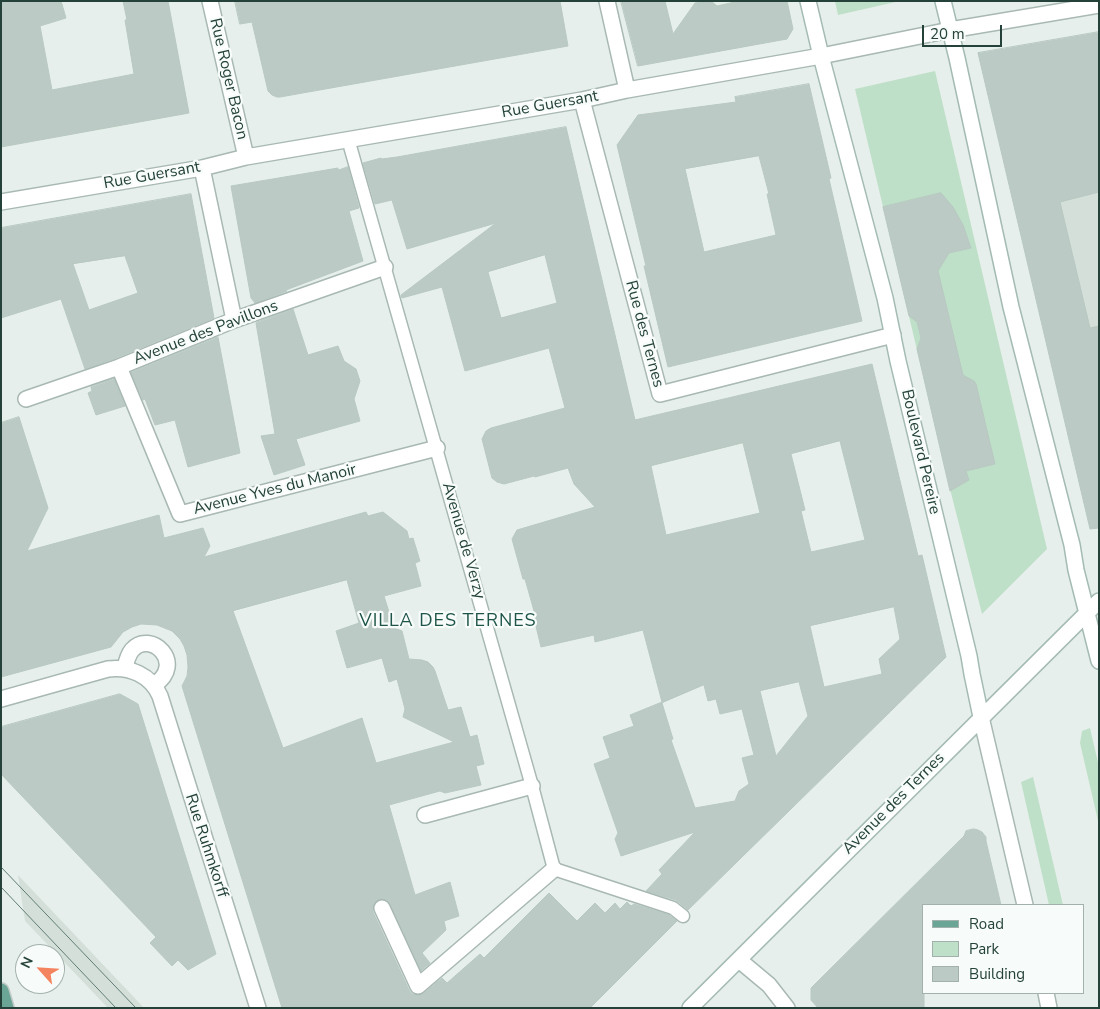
<!DOCTYPE html>
<html>
<head>
<meta charset="utf-8">
<style>
  body { margin:0 }
  #map { position:relative; width:1100px; height:1009px; overflow:hidden; background:#e6efeb; font-family:"Nunito Sans",sans-serif }
  canvas { display:block }
  .frame { position:absolute; inset:0; border:2px solid #24423a; pointer-events:none }
  .legend { position:absolute; left:922px; top:904px; width:162px; height:90px; box-sizing:border-box; background:#f7fbf9; border:1px solid #a3b1ad; margin:0; padding:6px 9px; list-style:none; font-size:15px; color:#24423a }
  .legend li { display:flex; align-items:center; gap:10px; height:25px }
  .legend b { width:25px; border:1px solid #a3b1ad }
  .north { position:absolute; left:15px; top:944px; width:50px; height:50px; box-sizing:border-box; background:#f7fbf9; border:1px solid #a3b1ad; border-radius:50%; rotate:296deg; font-size:14px; font-weight:700; line-height:20px; text-align:center; color:#24423a }
  .north::after { content:''; display:block; margin:auto; width:18px; height:22px; background:#f4845f; clip-path:polygon(50% 0,100% 100%,50% 72%,0 100%) }
  .scale { position:absolute; left:922px; top:25px; width:80px; height:22px; box-sizing:border-box; border:2px solid #24423a; border-top:0; padding-left:6px; font-size:15px; line-height:18px; white-space:nowrap; color:#24423a; -webkit-text-stroke:4px #f7fbf9; paint-order:stroke }
</style>
</head>
<body>
<div id="map">
<canvas width="1100" height="1009"></canvas>
<div class="frame"></div>
<ul class="legend">
<li><b style="height:6px;background:#6aa596"></b>Road</li>
<li><b style="height:14px;background:#bfe0c8"></b>Park</li>
<li><b style="height:14px;background:#bbcac4"></b>Building</li>
</ul>
<div class="north">N</div>
<div class="scale">20 m</div>
</div>
<script>
const g = document.querySelector('canvas').getContext('2d');
g.lineJoin = 'round';
function fill(path, color) { g.fillStyle = color; g.fill(path, 'evenodd'); }
function trace(path, color, width, dash) { g.strokeStyle = color; g.lineWidth = width; g.lineCap = dash ? 'butt' : 'round'; g.setLineDash(dash || []); g.stroke(path); }
function label(font, color, halo, rows, align = 'center') {
  g.font = font + ' "Nunito Sans",sans-serif'; g.lineWidth = 4.5; g.setLineDash([]); g.textBaseline = 'middle'; g.strokeStyle = halo; g.fillStyle = color; for (const [text, x, y, turn = 0] of rows) {
    g.save(); g.translate(x, y); g.rotate((+turn || 0) * Math.PI / 180); g.textAlign = isNaN(turn) ? turn : align; if (halo) g.strokeText(text, 0, 0); g.fillText(text, 0, 0); g.restore();
  }
}
const built = new Path2D(`
  M 1099,133 L 1099,332 L 1056,381 L 1003,158 Z
  M 18,875 L 130,993 L 144,1008 L 108,1008 L 25,921 Z`);
const green = new Path2D(`
  M 835,1 L 900,1 L 838,15 Z
  M 935,71 L 1047,549 L 982,614 L 951,493 L 855,89 Z
  M 1090,728 L 1099,767 L 1099,825 L 1080,743 L 1082,731 Z
  M 1033,777 L 1063,905 L 1049,905 L 1021,782 Z`);
const building = new Path2D(`
  M 1,1 L 61,1 L 66,18 L 40,26 L 52,90 L 134,74 L 125,20 L 127,20 L 123,1 L 168,1 L 189,113 L 1,147 Z
  M 235,1 L 560,1 L 568,46 L 280,97 L 277,97 L 272,95 L 268,91 L 252,22 L 240,24 Z
  M 621,1 L 665,1 L 673,34 L 695,3 L 711,1 L 717,6 L 739,1 L 787,1 L 793,29 L 787,39 L 638,66 Z
  M 1099,32 L 1099,192 L 1060,202 L 1090,328 L 1099,326 L 1099,528 L 1090,529 L 978,53 Z
  M 809,84 L 831,178 L 829,179 L 862,321 L 668,367 L 644,266 L 646,266 L 617,145 L 638,115 L 736,102 L 735,97 ZM 759,156 L 769,194 L 767,194 L 776,235 L 704,252 L 685,169 Z
  M 566,127 L 635,420 L 872,364 L 918,556 L 922,555 L 946,657 L 688,910 L 676,900 L 646,891 L 662,874 L 659,870 L 695,832 L 621,856 L 615,839 L 618,833 L 594,764 L 610,758 L 603,737 L 634,726 L 630,715 L 662,702 L 643,630 L 595,642 L 594,635 L 541,647 L 534,618 L 536,618 L 525,579 L 523,579 L 512,539 L 517,530 L 595,507 L 574,484 L 568,468 L 535,477 L 534,476 L 504,484 L 497,482 L 492,478 L 482,439 L 486,431 L 491,428 L 565,408 L 549,348 L 465,371 L 442,287 L 402,298 L 401,295 L 496,223 L 407,249 L 392,200 L 375,204 L 363,163 L 381,158 L 382,159 L 397,157 ZM 545,255 L 557,303 L 501,318 L 488,272 ZM 840,441 L 865,540 L 811,552 L 801,511 L 805,510 L 791,454 ZM 743,443 L 760,513 L 666,535 L 651,466 ZM 894,607 L 900,639 L 879,659 L 882,674 L 824,687 L 810,626 ZM 799,682 L 808,716 L 776,756 L 760,691 ZM 704,685 L 708,701 L 716,699 L 720,714 L 742,709 L 754,755 L 742,758 L 749,784 L 739,791 L 735,801 L 695,808 L 671,740 L 673,739 L 662,703 Z
  M 348,167 L 359,208 L 349,211 L 363,261 L 286,290 L 287,291 L 255,303 L 251,298 L 231,186 L 338,168 L 338,170 Z
  M 941,193 L 953,207 L 963,225 L 971,248 L 949,253 L 938,271 L 963,375 L 974,381 L 976,384 L 995,464 L 966,471 L 969,480 L 950,491 L 917,349 L 921,338 L 917,322 L 909,316 L 883,207 Z
  M 191,194 L 214,318 L 116,358 L 85,369 L 61,299 L 1,318 L 1,228 ZM 125,256 L 138,293 L 89,310 L 73,264 Z
  M 293,309 L 308,355 L 338,346 L 344,361 L 356,369 L 360,381 L 354,399 L 360,421 L 296,439 L 305,465 L 274,475 L 261,436 L 275,434 L 256,323 Z
  M 218,337 L 240,453 L 188,467 L 175,420 L 155,425 L 145,399 L 143,400 L 131,372 Z
  M 114,379 L 125,406 L 96,415 L 88,393 L 92,391 L 91,387 Z
  M 19,417 L 48,508 L 27,551 L 159,515 L 164,538 L 203,528 L 210,546 L 204,557 L 366,512 L 368,516 L 383,512 L 407,531 L 409,539 L 413,538 L 420,561 L 415,563 L 421,586 L 384,596 L 394,628 L 402,631 L 409,659 L 422,660 L 428,662 L 433,667 L 435,671 L 448,710 L 461,707 L 470,737 L 477,735 L 484,764 L 476,766 L 481,785 L 445,793 L 440,791 L 389,805 L 415,895 L 450,882 L 459,916 L 444,921 L 446,930 L 422,953 L 430,963 L 421,971 L 390,904 L 387,900 L 382,899 L 378,900 L 374,903 L 373,908 L 373,912 L 409,990 L 412,994 L 420,995 L 424,993 L 442,978 L 447,983 L 480,954 L 484,958 L 549,893 L 577,921 L 595,903 L 605,913 L 615,903 L 620,909 L 627,902 L 631,906 L 634,904 L 669,915 L 677,921 L 590,1008 L 282,1008 L 182,686 L 187,676 L 188,667 L 187,655 L 184,646 L 180,639 L 172,631 L 157,625 L 141,624 L 132,627 L 123,632 L 111,647 L 1,677 L 1,423 ZM 347,580 L 359,623 L 336,631 L 347,668 L 382,658 L 389,682 L 397,679 L 405,709 L 403,717 L 454,742 L 376,763 L 362,718 L 283,748 L 233,611 Z
  M 120,694 L 138,704 L 216,954 L 188,970 L 178,960 L 172,966 L 150,943 L 156,937 L 1,774 L 1,727 Z
  M 974,829 L 978,830 L 982,832 L 986,837 L 986,841 L 1001,905 L 924,905 L 924,1008 L 818,1008 L 811,1000 L 811,988 L 964,836 L 966,831 Z`);
const lane = new Path2D(`
  M 348,139 L 532,786 L 554,869 L 673,908 L 683,916`);
const street = new Path2D(`
  M 210,1 L 246,157
  M 607,1 L 627,90
  M 582,100 L 660,394 L 893,335
  M 202,168 L 234,320
  M 1,202 L 202,168 L 246,157 L 582,100 L 627,90 L 821,56 L 950,30 L 1099,5
  M 119,367 L 180,514 L 437,448
  M 26,399 L 119,367 L 234,320 L 385,267
  M 125,668 C 126,663 128,655 132,650 C 150,629 187,663 154,685
  M 1,699 L 108,669 C 129,666 151,675 160,696 L 258,1008
  M 981,717 L 1025,905
  M 425,815 L 532,786
  M 382,908 L 418,986 L 554,869
  M 739,960 L 769,985 L 787,1008
  M 1046,993 L 1049,1008`);
const secondary = new Path2D(`
  M 808,1 L 821,56 L 885,298 L 898,361 L 969,656 L 972,674 L 981,717
  M 943,1 L 957,58 L 1011,307 L 1072,545 L 1076,570 L 1099,661
  M 690,1008 L 1099,601`);
const primary = new Path2D(`
  M 1,991 L 6,1008`);
const tram = new Path2D(`
  M 1,867 L 136,1008
  M 1,887 L 116,1008`);
const streetNames = [
  ["Rue Roger Bacon",228,79,77],
  ["Rue Guersant",550,105,-10],
  ["Rue Guersant",152,176,-10],
  ["Avenue des Pavillons",206,333,-21],
  ["Rue des Ternes",644,334,75],
  ["Boulevard Pereire",920,452,77],
  ["Avenue Yves du Manoir",275,490,-14],
  ["Avenue de Verzy",463,541,74],
  ["Avenue des Ternes",894,804,-45],
  ["Rue Ruhmkorff",206,846,72]
];
const neighbourhoodNames = [
  ["VILLA DES TERNES",448,622]
];
fill(built, '#d4dfda');
fill(green, '#bfe0c8');
fill(building, '#bbcac4');
trace(building, '#b8c9c2', 1);
trace(lane, '#a8b8b2', 15);
trace(street, '#a8b8b2', 18);
trace(secondary, '#a4bbb3', 18);
trace(primary, '#c2cac8', 18);
trace(lane, '#fff', 12);
trace(street, '#fff', 15);
trace(secondary, '#fff', 15);
trace(primary, '#6aa596', 15);
trace(tram, '#5f7d75', 1);
label('16px', '#24423a', '#f7fbf9', streetNames);
g.letterSpacing = '1px';
label('18px', '#1f5548', '#f7fbf9', neighbourhoodNames);
g.letterSpacing = '0px';
</script>
</body>
</html>
